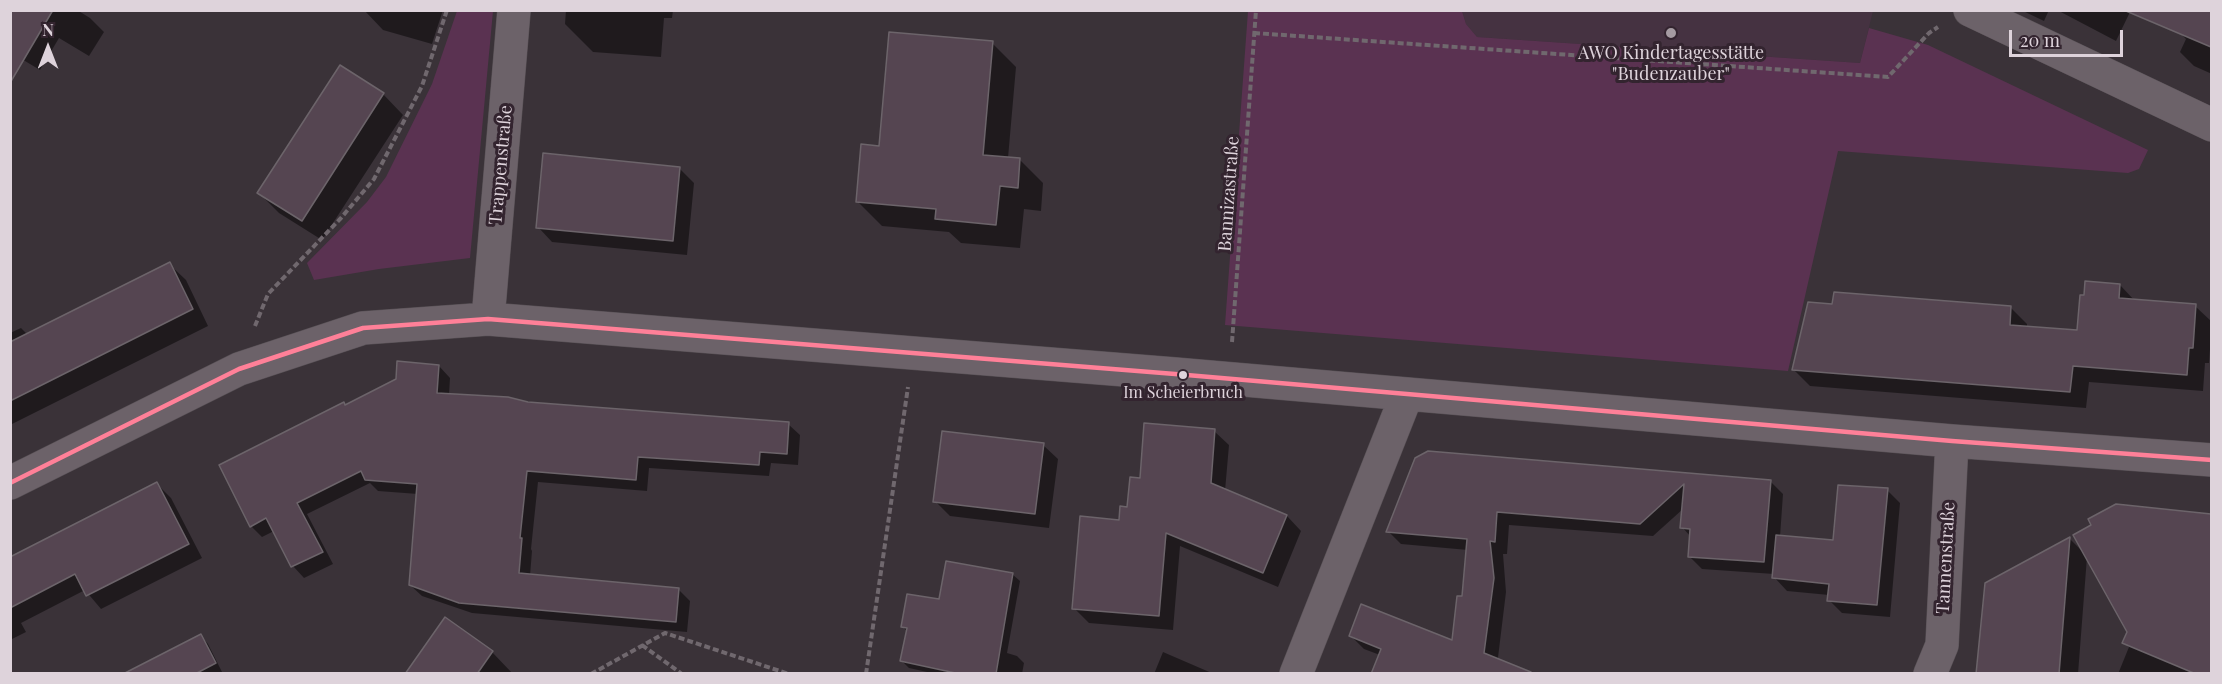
<!DOCTYPE html>
<html>
<head>
<meta charset="utf-8">
<style>
  body { margin:0 }
  #map { position:relative; width:2222px; height:684px; overflow:hidden; background:#3a3238; font-family:"Playfair Display",serif }
  canvas { display:block }
  .frame { position:absolute; inset:0; border:12px solid #ded3db; pointer-events:none }
  .north { position:absolute; left:18px; top:18px; width:60px; height:60px; -webkit-text-stroke:4px #33242f; paint-order:stroke; rotate:0deg; font-size:16px; font-weight:700; line-height:24px; text-align:center; color:#ded3db }
  .north::after { content:''; display:block; margin:auto; width:21px; height:27px; background:#ded3db; clip-path:polygon(50% 0,100% 100%,50% 72%,0 100%) }
  .scale { position:absolute; left:2009px; top:30px; width:114px; height:27px; box-sizing:border-box; border:3px solid #ded3db; border-top:0; padding-left:8px; font-size:18px; line-height:21px; white-space:nowrap; color:#ded3db; -webkit-text-stroke:4px #33242f; paint-order:stroke }
</style>
</head>
<body>
<div id="map">
<canvas width="2222" height="684"></canvas>
<div class="frame"></div>
<div class="north">N</div>
<div class="scale">20 m</div>
</div>
<script>
const g = document.querySelector('canvas').getContext('2d');
g.lineJoin = 'round';
function fill(path, color) { g.fillStyle = color; g.fill(path, 'evenodd'); }
function trace(path, color, width, dash) { g.strokeStyle = color; g.lineWidth = width; g.lineCap = dash ? 'butt' : 'round'; g.setLineDash(dash || []); g.stroke(path); }
function label(font, color, halo, rows, align = 'center') {
  g.font = font + ' "Playfair Display",serif'; g.lineWidth = 6; g.setLineDash([]); g.textBaseline = 'middle'; g.strokeStyle = halo; g.fillStyle = color; for (const [text, x, y, turn = 0] of rows) {
    g.save(); g.translate(x, y); g.rotate((+turn || 0) * Math.PI / 180); g.textAlign = isNaN(turn) ? turn : align; if (halo) g.strokeText(text, 0, 0); g.fillText(text, 0, 0); g.restore();
  }
}
const built = new Path2D(`
  M 1462,10 L 1873,11 L 1860,63 L 1477,37 L 1466,24 Z`);
const green = new Path2D(`
  M 457,11 L 493,11 L 470,258 L 379,269 L 314,280 L 307,263 L 367,202 L 386,177 L 432,84 Z
  M 1248,11 L 1462,11 L 1466,24 L 1477,37 L 1860,63 L 1869,28 L 1928,45 L 2148,150 L 2139,169 L 2128,173 L 1838,151 L 1788,371 L 1225,325 Z`);
const shadow = new Path2D(`
  M 10,10 L 77,10 L 90,18 L 104,32 L 89,56 L 59,38 L 40,70 L 10,52 Z
  M 364,10 L 443,10 L 432,44 L 383,30 Z
  M 566,10 L 673,10 L 672,18 L 664,18 L 661,57 L 593,52 L 565,24 Z
  M 2021,10 L 2049,10 L 2044,21 Z
  M 2057,10 L 2128,10 L 2130,12 L 2116,41 Z
  M 2189,10 L 2212,10 L 2212,74 L 2194,66 L 2180,52 L 2186,39 L 2179,32 Z
  M 992,43 L 1016,67 L 1008,158 L 1019,159 L 1043,183 L 1041,211 L 1024,209 L 1020,248 L 961,243 L 949,232 L 882,226 L 858,202 L 881,147 Z
  M 340,67 L 383,94 L 403,115 L 322,240 L 279,213 L 259,193 Z
  M 680,169 L 694,183 L 687,255 L 552,242 L 538,227 Z
  M 169,264 L 186,280 L 208,326 L 10,425 L 10,333 L 21,328 L 28,335 Z
  M 2120,285 L 2135,301 L 2195,306 L 2212,322 L 2209,363 L 2205,363 L 2203,391 L 2089,382 L 2086,408 L 1810,386 L 1793,369 L 1834,305 L 2011,308 L 2027,324 L 2027,328 L 2078,332 Z
  M 439,366 L 450,378 L 449,395 L 788,424 L 800,435 L 798,465 L 771,463 L 769,476 L 649,468 L 647,491 L 538,482 L 531,549 L 532,551 L 530,576 L 678,589 L 690,601 L 687,632 L 472,613 L 422,596 L 410,585 L 418,494 L 378,491 L 370,483 L 307,514 L 333,564 L 304,578 L 293,566 L 274,531 L 262,537 L 251,526 L 346,406 Z
  M 1214,431 L 1229,445 L 1225,491 L 1287,516 L 1301,531 L 1278,587 L 1180,546 L 1173,630 L 1089,623 L 1074,608 L 1129,509 L 1141,479 Z
  M 1043,445 L 1058,459 L 1049,528 L 950,516 L 935,501 Z
  M 1417,460 L 1770,481 L 1783,494 L 1780,537 L 1834,541 L 1887,490 L 1900,503 L 1890,617 L 1842,613 L 1829,600 L 1829,595 L 1787,591 L 1774,577 L 1774,574 L 1702,569 L 1689,556 L 1691,537 L 1682,527 L 1683,509 L 1653,536 L 1509,525 L 1507,554 L 1503,554 L 1506,592 L 1496,674 L 1380,655 L 1364,649 L 1351,636 L 1453,642 L 1463,598 L 1468,550 L 1401,544 L 1388,531 Z
  M 157,484 L 171,498 L 202,558 L 101,609 L 85,590 L 21,623 L 26,632 L 10,640 L 10,569 Z
  M 2194,513 L 2212,514 L 2212,674 L 2118,674 L 2129,647 L 2124,642 L 2128,632 L 2087,557 L 2078,674 L 1978,674 L 2070,539 L 2084,553 Z
  M 1012,574 L 1020,581 L 1007,653 L 1017,656 L 1024,663 L 1022,674 L 936,674 L 909,668 L 902,661 L 908,632 L 903,627 L 941,601 Z
  M 201,636 L 208,644 L 223,674 L 126,674 Z
  M 492,652 L 513,674 L 407,674 Z
  M 1163,652 L 1214,674 L 1154,674 Z`);
const building = new Path2D(`
  M 10,10 L 53,10 L 10,83 Z
  M 2211,10 L 2211,47 L 2126,11 L 2126,10 Z
  M 889,32 L 993,41 L 983,155 L 1020,158 L 1018,188 L 1000,186 L 996,225 L 935,219 L 936,209 L 856,202 L 861,144 L 879,146 Z
  M 340,65 L 384,93 L 302,221 L 257,193 Z
  M 543,153 L 680,167 L 673,241 L 536,228 Z
  M 170,262 L 193,309 L 10,401 L 10,342 Z
  M 2085,281 L 2120,284 L 2119,298 L 2196,304 L 2193,348 L 2189,348 L 2187,375 L 2073,366 L 2070,392 L 1792,370 L 1808,302 L 1832,304 L 1834,292 L 2011,306 L 2010,325 L 2077,330 L 2080,295 L 2084,295 Z
  M 397,361 L 439,365 L 437,393 L 508,397 L 528,402 L 789,422 L 787,454 L 760,452 L 759,465 L 638,457 L 636,480 L 527,471 L 520,538 L 522,538 L 519,573 L 679,588 L 676,622 L 459,603 L 409,585 L 417,484 L 365,480 L 361,471 L 297,503 L 323,552 L 291,567 L 266,518 L 250,527 L 219,465 L 344,402 L 345,405 L 396,379 Z
  M 1144,423 L 1215,429 L 1211,483 L 1287,515 L 1263,573 L 1166,533 L 1159,616 L 1072,609 L 1080,516 L 1119,520 L 1120,506 L 1127,507 L 1130,477 L 1140,478 Z
  M 942,431 L 1044,443 L 1035,514 L 933,502 Z
  M 1428,451 L 1771,480 L 1764,562 L 1688,557 L 1690,529 L 1680,528 L 1684,484 L 1640,524 L 1497,512 L 1495,542 L 1490,541 L 1494,578 L 1484,653 L 1531,672 L 1531,674 L 1371,674 L 1381,649 L 1349,636 L 1361,604 L 1452,640 L 1457,596 L 1462,596 L 1467,539 L 1386,532 L 1415,458 Z
  M 157,482 L 189,544 L 86,596 L 75,574 L 10,608 L 10,557 Z
  M 1838,485 L 1888,488 L 1877,605 L 1827,601 L 1829,584 L 1772,578 L 1776,535 L 1833,540 Z
  M 2116,504 L 2211,514 L 2211,674 L 2196,674 L 2122,643 L 2127,632 L 2073,535 L 2091,525 L 2088,519 Z
  M 2070,537 L 2059,674 L 1976,674 L 1985,583 Z
  M 946,561 L 1013,573 L 996,674 L 960,674 L 900,661 L 907,628 L 901,627 L 907,594 L 939,599 Z
  M 445,617 L 493,651 L 477,674 L 405,674 Z
  M 201,634 L 216,663 L 195,674 L 123,674 Z`);
const path = new Path2D(`
  M 1254,33 L 1888,77 L 1929,33 L 1938,27
  M 255,326 L 268,294 L 341,218 L 374,179 L 422,86 L 447,10
  M 1232,342 L 1256,10
  M 642,645 L 682,674
  M 591,674 L 665,633 L 789,674
  M 866,674 L 908,387`);
const minor = new Path2D(`
  M 1970,10 L 2212,125
  M 488,319 L 514,10
  M 10,483 L 239,369 L 363,328 L 488,319 L 1175,374 L 1952,441 L 2212,460
  M 1296,674 L 1407,394
  M 1930,674 L 1942,645 L 1952,441`);
const bus1 = new Path2D(`
  M 10,483 L 239,369 L 363,328 L 488,319 L 1175,374 L 1952,441 L 2212,460`);
const markers = [
  [1671,33,6,"#a59ba2"],
  [1183,375,5,"#ded3db"]
];
const busNames = [
  ["Im Scheierbruch",1183,393]
];
const poiNames = [
  ["AWO Kindertagesstätte",1671,53],
  ["\"Budenzauber\"",1671,74]
];
const streetNames = [
  ["Trappenstraße",501,165,-85],
  ["Bannizastraße",1229,194,-86],
  ["Tannenstraße",1946,558,-87]
];
fill(built, '#453241');
fill(green, '#5a3251');
fill(shadow, '#0007');
fill(building, '#554551');
trace(building, '#6c646a', 1.5);
trace(minor, '#575055', 34);
trace(path, '#70686e', 4, [6, 3]);
trace(minor, '#6c6269', 33);
trace(bus1, '#ff8098', 4.5);
for (const [x, y, r, color] of markers) { const dot = new Path2D(); dot.arc(x, y, r, 0, 2 * Math.PI); g.fillStyle = color; g.fill(dot); trace(dot, '#33242f', 2); }
label('16px', '#ded3db', '#33242f', busNames);
label('18px', '#ded3db', '#33242f', poiNames);
label('18px', '#ded3db', '#33242f', streetNames);
</script>
</body>
</html>
